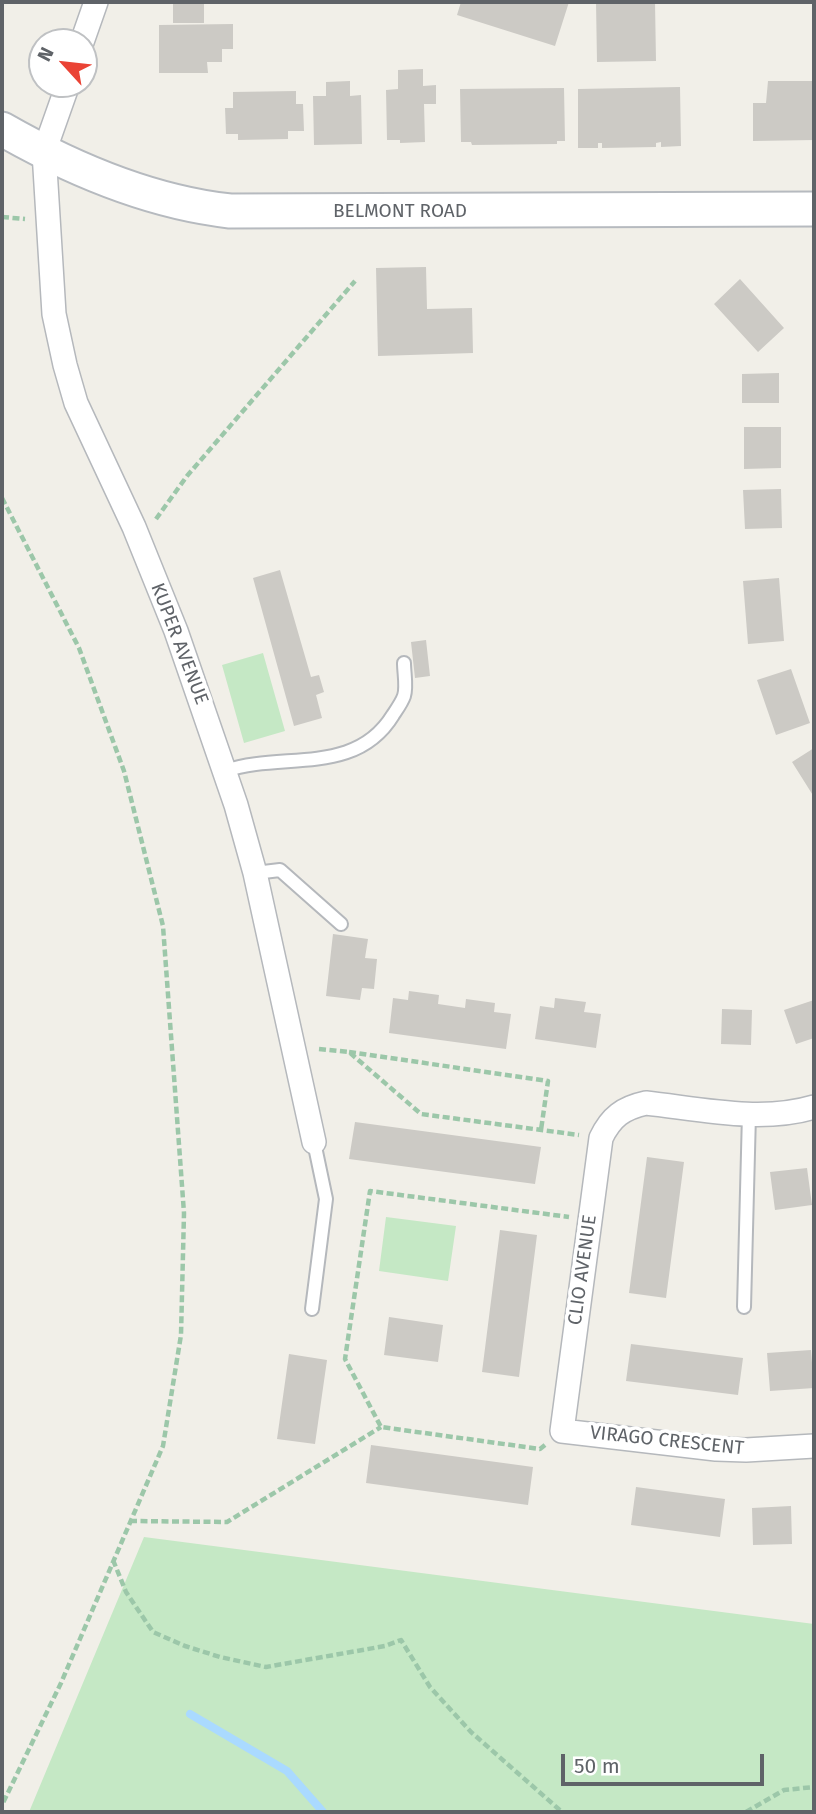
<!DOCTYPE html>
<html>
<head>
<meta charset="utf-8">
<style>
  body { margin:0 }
  #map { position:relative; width:816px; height:1814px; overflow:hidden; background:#f1efe8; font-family:"Fira Sans",sans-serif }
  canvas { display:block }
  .frame { position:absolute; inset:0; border:4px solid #5f6368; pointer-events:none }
  .north { position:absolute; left:28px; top:28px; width:70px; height:70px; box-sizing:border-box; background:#fff; border:2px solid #bfc1c3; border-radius:50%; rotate:297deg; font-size:19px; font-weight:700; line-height:28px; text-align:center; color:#5f6368 }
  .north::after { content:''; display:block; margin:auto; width:24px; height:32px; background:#ea4335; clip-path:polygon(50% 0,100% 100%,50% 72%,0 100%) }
  .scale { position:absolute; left:561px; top:1754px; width:203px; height:32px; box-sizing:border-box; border:4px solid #5f6368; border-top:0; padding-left:9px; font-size:21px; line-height:24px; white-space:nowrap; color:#5f6368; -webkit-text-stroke:5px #fff; paint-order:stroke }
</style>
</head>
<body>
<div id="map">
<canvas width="816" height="1814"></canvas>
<div class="frame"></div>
<div class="north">N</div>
<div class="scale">50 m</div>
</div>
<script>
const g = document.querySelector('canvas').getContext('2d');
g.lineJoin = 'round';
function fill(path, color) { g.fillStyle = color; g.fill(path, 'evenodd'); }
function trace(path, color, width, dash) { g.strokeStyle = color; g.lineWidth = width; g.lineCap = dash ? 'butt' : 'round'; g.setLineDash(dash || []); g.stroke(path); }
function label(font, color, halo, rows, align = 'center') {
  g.font = font + ' "Fira Sans",sans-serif'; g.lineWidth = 7; g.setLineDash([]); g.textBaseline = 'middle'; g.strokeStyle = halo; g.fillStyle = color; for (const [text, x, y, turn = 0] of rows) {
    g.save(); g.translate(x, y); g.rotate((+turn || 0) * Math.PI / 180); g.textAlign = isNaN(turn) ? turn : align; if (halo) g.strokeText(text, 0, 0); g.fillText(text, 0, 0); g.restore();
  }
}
const green = new Path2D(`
  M 263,653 L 285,731 L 244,743 L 222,665 Z
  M 386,1217 L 456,1226 L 448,1281 L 379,1271 Z
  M 144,1537 L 814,1624 L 814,1812 L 29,1812 Z`);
const stream = new Path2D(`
  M 190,1714 L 287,1771 L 323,1812`);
const building = new Path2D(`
  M 173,2 L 204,2 L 204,23 L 173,23 Z
  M 461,2 L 569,2 L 555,46 L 457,15 Z
  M 596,2 L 655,2 L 656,61 L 597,62 Z
  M 233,24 L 233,49 L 222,49 L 222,62 L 207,62 L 208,73 L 159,73 L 159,25 Z
  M 423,69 L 423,86 L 436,85 L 436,104 L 424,104 L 425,142 L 400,143 L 400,140 L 387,140 L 386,90 L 398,89 L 398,70 Z
  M 350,81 L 350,96 L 361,95 L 362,144 L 314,145 L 313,96 L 326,96 L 326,82 Z
  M 768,81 L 814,81 L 814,140 L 753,141 L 753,103 L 766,103 Z
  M 680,87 L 681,146 L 661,147 L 661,142 L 656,143 L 656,147 L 602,148 L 602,143 L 598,143 L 598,148 L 578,148 L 578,89 Z
  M 564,88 L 565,141 L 557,141 L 557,144 L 472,145 L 471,142 L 461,142 L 460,89 Z
  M 296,91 L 296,104 L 303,104 L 304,131 L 288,131 L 288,139 L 238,140 L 238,134 L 226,134 L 225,108 L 233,108 L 233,92 Z
  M 426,267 L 427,309 L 472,308 L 473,353 L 378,356 L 376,268 Z
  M 740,279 L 784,328 L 758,352 L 714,304 Z
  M 779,373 L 779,403 L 742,403 L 742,374 Z
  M 744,427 L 781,427 L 781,468 L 744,469 Z
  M 781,489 L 782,528 L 745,529 L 743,490 Z
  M 280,570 L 311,677 L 319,675 L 324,692 L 316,695 L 322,718 L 294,726 L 253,578 Z
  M 779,578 L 784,641 L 748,644 L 743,581 Z
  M 426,640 L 430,676 L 415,678 L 411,642 Z
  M 791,669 L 810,723 L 776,735 L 757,680 Z
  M 814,748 L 814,797 L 792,762 Z
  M 333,934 L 368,939 L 365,958 L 377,959 L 374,989 L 362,988 L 360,1000 L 326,996 Z
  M 409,991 L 439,995 L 438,1004 L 465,1008 L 466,999 L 495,1003 L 494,1012 L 511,1014 L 506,1049 L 389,1033 L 393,998 L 408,1000 Z
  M 555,998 L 586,1002 L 584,1012 L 601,1014 L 596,1048 L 535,1039 L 540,1006 L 554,1008 Z
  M 814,1000 L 814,1038 L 796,1044 L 784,1010 Z
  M 722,1009 L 752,1010 L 751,1045 L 721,1044 Z
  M 355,1122 L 541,1147 L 535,1184 L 349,1159 Z
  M 647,1157 L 684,1162 L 666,1298 L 629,1293 Z
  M 807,1168 L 812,1205 L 775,1210 L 770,1172 Z
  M 500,1230 L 537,1235 L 519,1377 L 482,1372 Z
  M 389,1317 L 443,1325 L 438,1362 L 384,1355 Z
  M 631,1344 L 743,1358 L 738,1395 L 626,1381 Z
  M 811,1350 L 814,1388 L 770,1391 L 767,1353 Z
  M 289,1354 L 327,1360 L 315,1444 L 277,1439 Z
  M 371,1445 L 533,1467 L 528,1505 L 366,1483 Z
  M 636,1487 L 725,1499 L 720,1537 L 631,1525 Z
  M 791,1506 L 792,1544 L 753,1545 L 752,1508 Z`);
const path = new Path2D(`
  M 2,217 L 25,219
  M 2,498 L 79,648 L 124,771 L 163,926 L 184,1213 L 181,1335 L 163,1446 L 61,1683 L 2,1805
  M 156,519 L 187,476 L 355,281
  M 319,1049 L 349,1052 L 421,1114 L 579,1135
  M 349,1052 L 548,1081 L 541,1130
  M 545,1445 L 540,1449 L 381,1427 L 345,1359 L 370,1191 L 569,1217
  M 130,1521 L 227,1522 L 381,1427
  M 113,1560 L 126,1592 L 153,1632 L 185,1646 L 220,1657 L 266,1667 L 385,1646 L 401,1640 L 430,1687 L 471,1732 L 562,1812
  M 746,1812 L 784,1790 L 814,1787`);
const lane = new Path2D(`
  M 225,771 C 282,751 355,777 393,715 C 397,709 402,702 404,696 C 407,687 404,673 404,663
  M 255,873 L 280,870 L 341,924
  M 744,1307 L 749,1114
  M 312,1309 L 326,1199 L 314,1142`);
const street = new Path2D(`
  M 82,42 L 96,2
  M 68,84 L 44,152 L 54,314 L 65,365 L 76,403 L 134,527 L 176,631 L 236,805 L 255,873 L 314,1142
  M 814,1107 C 761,1123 700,1109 646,1103 C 623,1108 611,1117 601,1138 L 562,1431 L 716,1449 L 746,1450 L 814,1446`);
const secondary = new Path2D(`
  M 2,129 C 72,169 149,202 230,211 L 814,209`);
const streetNames = [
  ["BELMONT ROAD",400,212],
  ["KUPER AVENUE",179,644,69],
  ["CLIO AVENUE",583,1270,-82],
  ["VIRAGO CRESCENT",667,1441,6]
];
fill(green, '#c5e8c5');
trace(stream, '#aadaff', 8);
fill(building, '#cccac5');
trace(lane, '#b5b8bc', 16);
trace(street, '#b5b8bc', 26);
trace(secondary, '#b6babf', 37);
trace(path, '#9cc7a9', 4.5, [7, 3.5]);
trace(lane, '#fff', 12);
trace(street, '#fff', 23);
trace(secondary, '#fff', 33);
label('19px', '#5f6368', '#fff', streetNames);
</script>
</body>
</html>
